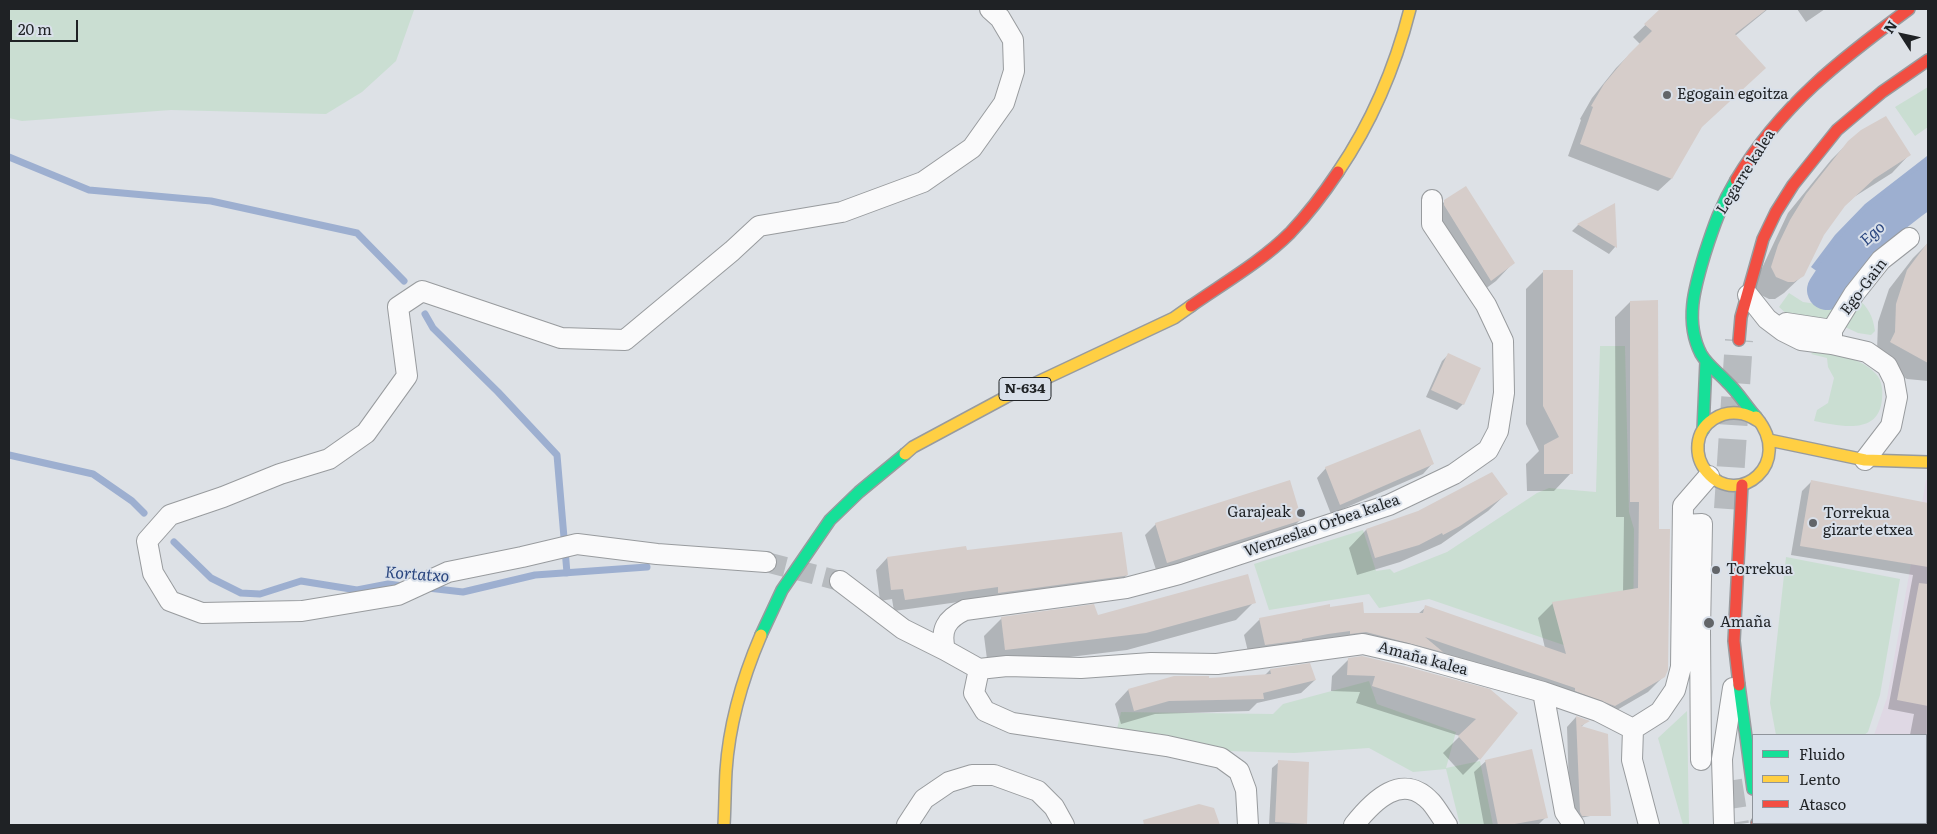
<!DOCTYPE html>
<html>
<head>
<meta charset="utf-8">
<style>
  body { margin:0 }
  #map { position:relative; width:1937px; height:834px; overflow:hidden; background:#dde1e6; font-family:Literata,serif }
  canvas { display:block }
  .frame { position:absolute; inset:0; border:10px solid #1f2225; pointer-events:none }
  .legend { position:absolute; left:1752px; top:734px; width:175px; height:90px; box-sizing:border-box; background:#d9e0ea; border:1px solid #8f949b; margin:0; padding:6px 9px; list-style:none; font-size:15px; color:#1f2225 }
  .legend li { display:flex; align-items:center; gap:10px; height:25px }
  .legend b { width:25px; border:1px solid #8f949b }
  .north { position:absolute; left:1877px; top:10px; width:50px; height:50px; -webkit-text-stroke:4px #d9e0ea; paint-order:stroke; rotate:305deg; font-size:14px; font-weight:700; line-height:20px; text-align:center; color:#1f2225 }
  .north::after { content:''; display:block; margin:auto; width:18px; height:22px; background:#1f2225; clip-path:polygon(50% 0,100% 100%,50% 72%,0 100%) }
  .scale { position:absolute; left:10px; top:20px; width:68px; height:22px; box-sizing:border-box; border:2px solid #1f2225; border-top:0; padding-left:6px; font-size:15px; line-height:18px; white-space:nowrap; color:#1f2225; -webkit-text-stroke:4px #d9e0ea; paint-order:stroke }
</style>
</head>
<body>
<div id="map">
<canvas width="1937" height="834"></canvas>
<div class="frame"></div>
<ul class="legend">
<li><b style="height:6px;background:#16e098"></b>Fluido</li>
<li><b style="height:6px;background:#ffcf43"></b>Lento</li>
<li><b style="height:6px;background:#f24e42"></b>Atasco</li>
</ul>
<div class="north">N</div>
<div class="scale">20 m</div>
</div>
<script>
const g = document.querySelector('canvas').getContext('2d');
g.lineJoin = 'round';
function fill(path, color) { g.fillStyle = color; g.fill(path, 'evenodd'); }
function trace(path, color, width, dash) { g.strokeStyle = color; g.lineWidth = width; g.lineCap = dash ? 'butt' : 'round'; g.setLineDash(dash || []); g.stroke(path); }
function label(font, color, halo, rows, align = 'center') {
  g.font = font + ' Literata,serif'; g.lineWidth = 4; g.setLineDash([]); g.textBaseline = 'middle'; g.strokeStyle = halo; g.fillStyle = color; for (const [text, x, y, turn = 0] of rows) {
    g.save(); g.translate(x, y); g.rotate((+turn || 0) * Math.PI / 180); g.textAlign = isNaN(turn) ? turn : align; if (halo) g.strokeText(text, 0, 0); g.fillText(text, 0, 0); g.restore();
  }
}
const industrial = new Path2D(`
  M 1926,480 L 1928,480 L 1928,825 L 1768,825 L 1768,823 L 1926,823 L 1926,735 L 1874,735 L 1887,698 Z`);
const green = new Path2D(`
  M 9,9 L 412,9 L 414,10 L 396,61 L 362,92 L 326,114 L 171,110 L 22,121 L 9,118 Z
  M 1928,87 L 1928,127 L 1915,136 L 1895,107 Z
  M 1789,293 L 1803,302 L 1838,307 L 1857,298 C 1868,307 1873,316 1875,331 L 1871,335 L 1858,333 L 1845,327 L 1789,316 L 1779,307 Z
  M 1600,346 L 1625,346 L 1629,512 L 1634,529 L 1633,653 L 1616,663 L 1429,599 L 1379,608 L 1369,594 L 1269,610 L 1254,564 L 1363,530 L 1376,571 L 1390,569 L 1394,573 L 1447,552 L 1537,493 L 1549,488 L 1596,492 Z
  M 1815,351 C 1836,355 1861,357 1876,374 C 1882,380 1883,391 1882,399 C 1879,436 1840,426 1814,421 L 1817,410 L 1828,403 L 1834,378 L 1828,367 L 1827,358 L 1811,354 Z
  M 1786,557 L 1900,579 L 1880,695 L 1868,732 L 1864,735 L 1776,735 L 1770,703 Z
  M 1369,681 L 1377,704 L 1456,732 L 1446,768 L 1480,761 L 1493,825 L 1460,825 L 1446,769 L 1413,772 L 1369,748 L 1294,753 L 1227,751 L 1116,733 L 1121,712 L 1273,714 L 1283,704 Z
  M 1687,711 L 1689,825 L 1683,825 L 1658,738 Z`);
const water = new Path2D(`
  M 1927,156 L 1928,157 L 1928,197 C 1893,221 1862,251 1837,286 L 1811,267 L 1835,235 L 1865,204 Z`);
const shadow = new Path2D(`
  M 1662,9 L 1768,9 L 1735,36 L 1699,128 L 1671,179 L 1658,191 L 1568,156 L 1581,120 L 1580,119 L 1592,98 L 1616,68 L 1640,44 L 1633,37 Z
  M 1797,9 L 1825,9 L 1806,22 Z
  M 1849,142 L 1909,155 L 1892,173 L 1854,197 L 1842,208 L 1823,235 L 1803,275 L 1784,293 L 1775,299 L 1769,299 L 1759,294 L 1754,285 L 1788,213 L 1831,160 Z
  M 1445,201 L 1513,263 L 1496,281 L 1473,298 L 1427,219 Z
  M 1614,205 L 1615,247 L 1609,254 L 1572,231 L 1578,225 Z
  M 1928,243 L 1928,381 L 1907,379 L 1873,361 L 1877,351 L 1878,322 L 1889,289 L 1913,258 Z
  M 1544,271 L 1571,473 L 1554,491 L 1527,491 L 1526,464 L 1539,451 L 1526,424 L 1526,289 Z
  M 1630,302 L 1658,530 L 1664,676 L 1648,692 L 1598,721 L 1433,660 L 1335,646 L 1250,660 L 1244,635 L 1260,619 L 1329,608 L 1363,614 L 1418,614 L 1426,607 L 1545,648 L 1538,618 L 1553,603 L 1623,592 L 1624,517 L 1616,517 L 1615,317 Z
  M 1448,355 L 1463,404 L 1457,410 L 1426,397 L 1442,361 Z
  M 1432,464 L 1423,474 L 1331,514 L 1317,478 L 1326,468 Z
  M 1812,481 L 1903,506 L 1928,511 L 1928,825 L 1817,825 L 1816,823 L 1926,823 L 1926,735 L 1910,735 L 1914,714 L 1888,709 L 1913,575 L 1791,555 L 1802,491 Z
  M 1506,494 L 1488,511 L 1441,544 L 1400,562 L 1357,575 L 1349,548 L 1366,530 Z
  M 1301,519 L 1290,530 L 1157,573 L 1145,535 L 1156,524 Z
  M 966,551 L 1127,575 L 1115,586 L 987,598 L 894,611 L 892,599 L 880,601 L 876,570 L 887,558 Z
  M 1254,602 L 1236,620 L 1127,650 L 988,667 L 984,636 L 1002,618 L 1097,617 Z
  M 1349,659 L 1517,713 L 1479,759 L 1463,775 L 1443,753 L 1460,736 L 1356,703 L 1360,692 L 1331,691 L 1332,676 Z
  M 1270,670 L 1315,680 L 1301,693 L 1257,703 L 1249,711 L 1155,714 L 1121,724 L 1115,704 L 1128,690 L 1175,677 L 1208,680 L 1265,675 Z
  M 1576,717 L 1587,721 L 1581,727 L 1600,814 L 1570,820 L 1567,727 Z
  M 1486,761 L 1546,817 L 1538,825 L 1484,825 L 1474,772 Z
  M 1279,762 L 1305,823 L 1303,825 L 1269,825 L 1272,768 Z
  M 1158,817 L 1218,823 L 1215,825 L 1150,825 Z`);
const stream = new Path2D(`
  M 9,157 L 89,190 L 211,201 L 357,233 L 404,281
  M 425,314 L 433,328 L 498,392 L 557,455 L 567,573
  M 9,455 L 93,474 L 132,501 L 144,513
  M 174,542 L 211,578 L 241,593 L 260,594 L 301,581 L 357,590 L 388,584 L 404,586
  M 428,588 L 463,592 L 535,575 L 647,567`);
const river = new Path2D(`
  M 1827,290 C 1856,243 1883,218 1928,187`);
const building = new Path2D(`
  M 1660,9 L 1767,9 L 1735,34 L 1766,68 L 1702,127 L 1672,179 L 1580,144 L 1593,107 L 1591,106 L 1604,84 L 1629,54 L 1652,31 L 1644,24 Z
  M 1886,116 L 1911,155 L 1874,179 L 1845,206 L 1824,235 L 1804,276 L 1794,282 L 1788,282 L 1776,277 L 1771,267 L 1778,245 L 1790,220 L 1806,194 L 1848,141 L 1861,130 Z
  M 1466,186 L 1515,263 L 1491,281 L 1444,205 L 1444,200 Z
  M 1615,203 L 1616,224 L 1617,248 L 1577,224 Z
  M 1928,242 L 1928,363 L 1890,342 L 1895,332 L 1896,304 L 1907,270 Z
  M 1543,270 L 1573,270 L 1573,474 L 1544,474 L 1544,445 L 1559,437 L 1543,406 Z
  M 1658,300 L 1659,529 L 1670,529 L 1668,670 L 1665,677 L 1615,706 L 1575,691 L 1575,688 L 1425,637 L 1443,652 L 1366,632 L 1350,634 L 1350,631 L 1328,634 L 1302,639 L 1302,640 L 1265,645 L 1259,618 L 1330,604 L 1330,607 L 1363,602 L 1364,613 L 1423,613 L 1425,605 L 1566,654 L 1552,602 L 1638,588 L 1639,502 L 1630,502 L 1630,301 Z
  M 1448,353 L 1481,368 L 1464,405 L 1431,390 Z
  M 1420,429 L 1434,464 L 1340,505 L 1325,467 Z
  M 1492,472 L 1508,494 L 1460,526 L 1443,535 L 1442,533 L 1419,545 L 1375,558 L 1366,529 L 1418,511 Z
  M 1290,480 L 1302,520 L 1167,563 L 1155,523 Z
  M 1811,480 L 1928,503 L 1928,567 L 1800,546 Z
  M 1122,532 L 1128,575 L 1124,576 L 998,593 L 998,587 L 905,600 L 903,589 L 891,590 L 887,557 L 966,546 L 967,550 Z
  M 1248,574 L 1256,603 L 1146,633 L 1005,650 L 1001,617 L 1094,604 L 1098,615 Z
  M 1919,583 L 1928,584 L 1928,706 L 1897,700 Z
  M 1362,656 L 1404,666 L 1490,689 L 1518,713 L 1480,760 L 1458,736 L 1476,719 L 1372,686 L 1375,676 L 1347,675 L 1348,658 Z
  M 1310,663 L 1316,680 L 1263,693 L 1264,699 L 1169,701 L 1134,711 L 1128,689 L 1174,676 L 1209,676 L 1209,678 L 1271,674 L 1270,669 Z
  M 1576,716 L 1590,721 L 1581,726 L 1608,734 L 1611,816 L 1582,816 L 1580,812 Z
  M 1532,749 L 1548,818 L 1509,825 L 1498,825 L 1485,760 Z
  M 1278,760 L 1309,762 L 1307,824 L 1275,822 Z
  M 1199,804 L 1214,808 L 1220,825 L 1144,825 L 1143,820 Z`);
const streetTunnel = new Path2D(`
  M 766,562 L 840,581`);
const secondaryTunnel = new Path2D(`
  M 1728,509 L 1739,340
  M 1728,781 L 1735,825`);
const street = new Path2D(`
  M 1748,295 L 1767,319 L 1783,331 L 1801,340 L 1832,344 L 1867,352 L 1887,366 L 1894,380 L 1897,397 L 1891,426 L 1865,460
  M 1786,323 L 1832,330
  M 1832,344 L 1832,330 L 1854,294 L 1881,260 L 1909,238
  M 1683,525 L 1702,524 L 1700,631 L 1701,760
  M 766,562 L 657,554 L 577,544 L 522,557 L 448,572 L 398,595 L 302,611 L 202,613 L 170,601 L 153,573 L 147,541 L 170,515 L 223,497 L 280,474 L 329,459 L 366,433 L 407,376 L 398,307 L 422,291 L 561,338 L 625,340 L 732,251 L 759,226 L 842,212 L 923,182 L 972,148 L 1004,103 L 1014,71 L 1013,40 L 1000,18 L 990,9
  M 840,581 L 903,629 L 945,650
  M 979,669 L 945,650 C 940,630 946,619 965,610 L 1126,588 L 1179,574 L 1389,505 L 1454,474 L 1488,450 L 1498,431 L 1504,393 L 1503,341 L 1486,305 L 1432,224 L 1432,200
  M 979,669 L 1007,666 L 1081,668 L 1151,663 L 1217,664 L 1363,644 L 1407,654 L 1543,692 L 1598,711 L 1633,729
  M 979,669 L 974,693 L 985,711 L 1012,723 L 1167,746 L 1221,758 L 1239,771 L 1246,790 L 1248,825
  M 1543,692 L 1565,812 L 1574,825
  M 1633,729 L 1660,712 L 1675,690 L 1681,667 L 1683,506 L 1709,476
  M 1633,729 L 1632,760 L 1649,825
  M 907,825 L 924,799 L 949,782 L 972,775 L 994,775 L 1038,791 L 1054,807 L 1064,825
  M 1354,825 C 1373,801 1402,771 1431,802 C 1437,809 1442,818 1447,825
  M 1724,825 L 1722,759 L 1733,688`);
const fast = new Path2D(`
  M 1736,180 C 1721,205 1714,225 1705,253 C 1695,286 1684,321 1701,354 C 1708,366 1718,372 1727,382 C 1738,392 1746,406 1756,417
  M 1703,430 L 1706,361
  M 761,635 L 782,590 L 830,520 L 859,492 L 905,454
  M 1739,685 L 1753,789`);
const slow = new Path2D(`
  M 1338,172 C 1372,122 1395,68 1410,9
  M 1756,417 C 1795,463 1738,509 1707,472 C 1700,464 1697,455 1698,444 C 1700,423 1722,409 1743,414 C 1749,415 1755,419 1760,422
  M 1769,440 L 1865,460 L 1928,462
  M 905,454 L 913,447 L 1006,397 L 1174,318 L 1191,306
  M 724,825 C 725,807 725,789 726,771 C 729,725 743,677 761,635`);
const jam = new Path2D(`
  M 1736,180 C 1780,106 1841,59 1909,9
  M 1191,306 C 1224,283 1262,261 1290,233 C 1308,214 1324,193 1338,172
  M 1739,340 L 1741,317 L 1763,239 L 1776,212 L 1793,185 L 1837,130 L 1882,92 L 1928,60
  M 1739,685 L 1734,641 L 1742,485
  M 1757,823 L 1758,825`);
const markers = [
  [1667,95,5,"#626569"],
  [1301,513,5,"#626569"],
  [1813,523,5,"#626569"],
  [1716,570,5,"#626569"],
  [1709,623,6,"#626569"]
];
const shields = [
  [1025,389,52]
];
const shieldNames = [
  ["N-634",1025,389]
];
const poiNames = [
  ["Egogain egoitza",1677,95],
  ["Garajeak",1291,513,"right"],
  ["Torrekua",1823,514],
  ["gizarte etxea",1823,531],
  ["Torrekua",1726,570],
  ["Amaña",1720,623]
];
const streetNames = [
  ["Legarre kalea",1746,172,-58],
  ["Ego-Gain",1864,287,-53],
  ["Wenzeslao Orbea kalea",1322,526,-19],
  ["Amaña kalea",1423,659,15]
];
const waterNames = [
  ["Ego",1873,234,-42],
  ["Kortatxo",417,575,4]
];
fill(industrial, '#dfd8e4');
fill(green, '#caded2');
fill(water, '#9dafd0');
fill(shadow, '#0003');
trace(stream, '#9dafd0', 7);
trace(river, '#9dafd0', 40);
fill(building, '#d6cdca');
trace(streetTunnel, '#b7bbbf', 20, [20, 10]);
trace(secondaryTunnel, '#b7bbbf', 28, [28, 14]);
trace(street, '#989b9e', 22);
trace(fast, '#989b9e', 14);
trace(slow, '#989b9e', 14);
trace(jam, '#989b9e', 14);
trace(street, '#fafafb', 20);
trace(fast, '#16e098', 11);
trace(slow, '#ffcf43', 11);
trace(jam, '#f24e42', 11);
for (const [x, y, r, color] of markers) { const dot = new Path2D(); dot.arc(x, y, r, 0, 2 * Math.PI); g.fillStyle = color; g.fill(dot); trace(dot, '#d9e0ea', 2); }
for (const [x, y, w] of shields) { const box = new Path2D(); box.roundRect(x - w / 2, y - 11.5, w, 23, 4); g.fillStyle = '#d9e0ea'; g.fill(box); trace(box, '#1f2225', 1); }
label('bold 14px', '#1f2225', null, shieldNames);
label('15px', '#1f2225', '#d9e0ea', poiNames, 'left');
label('15px', '#1f2225', '#d9e0ea', streetNames);
label('italic 16px', '#2a467f', '#d9e0ea', waterNames);
</script>
</body>
</html>
